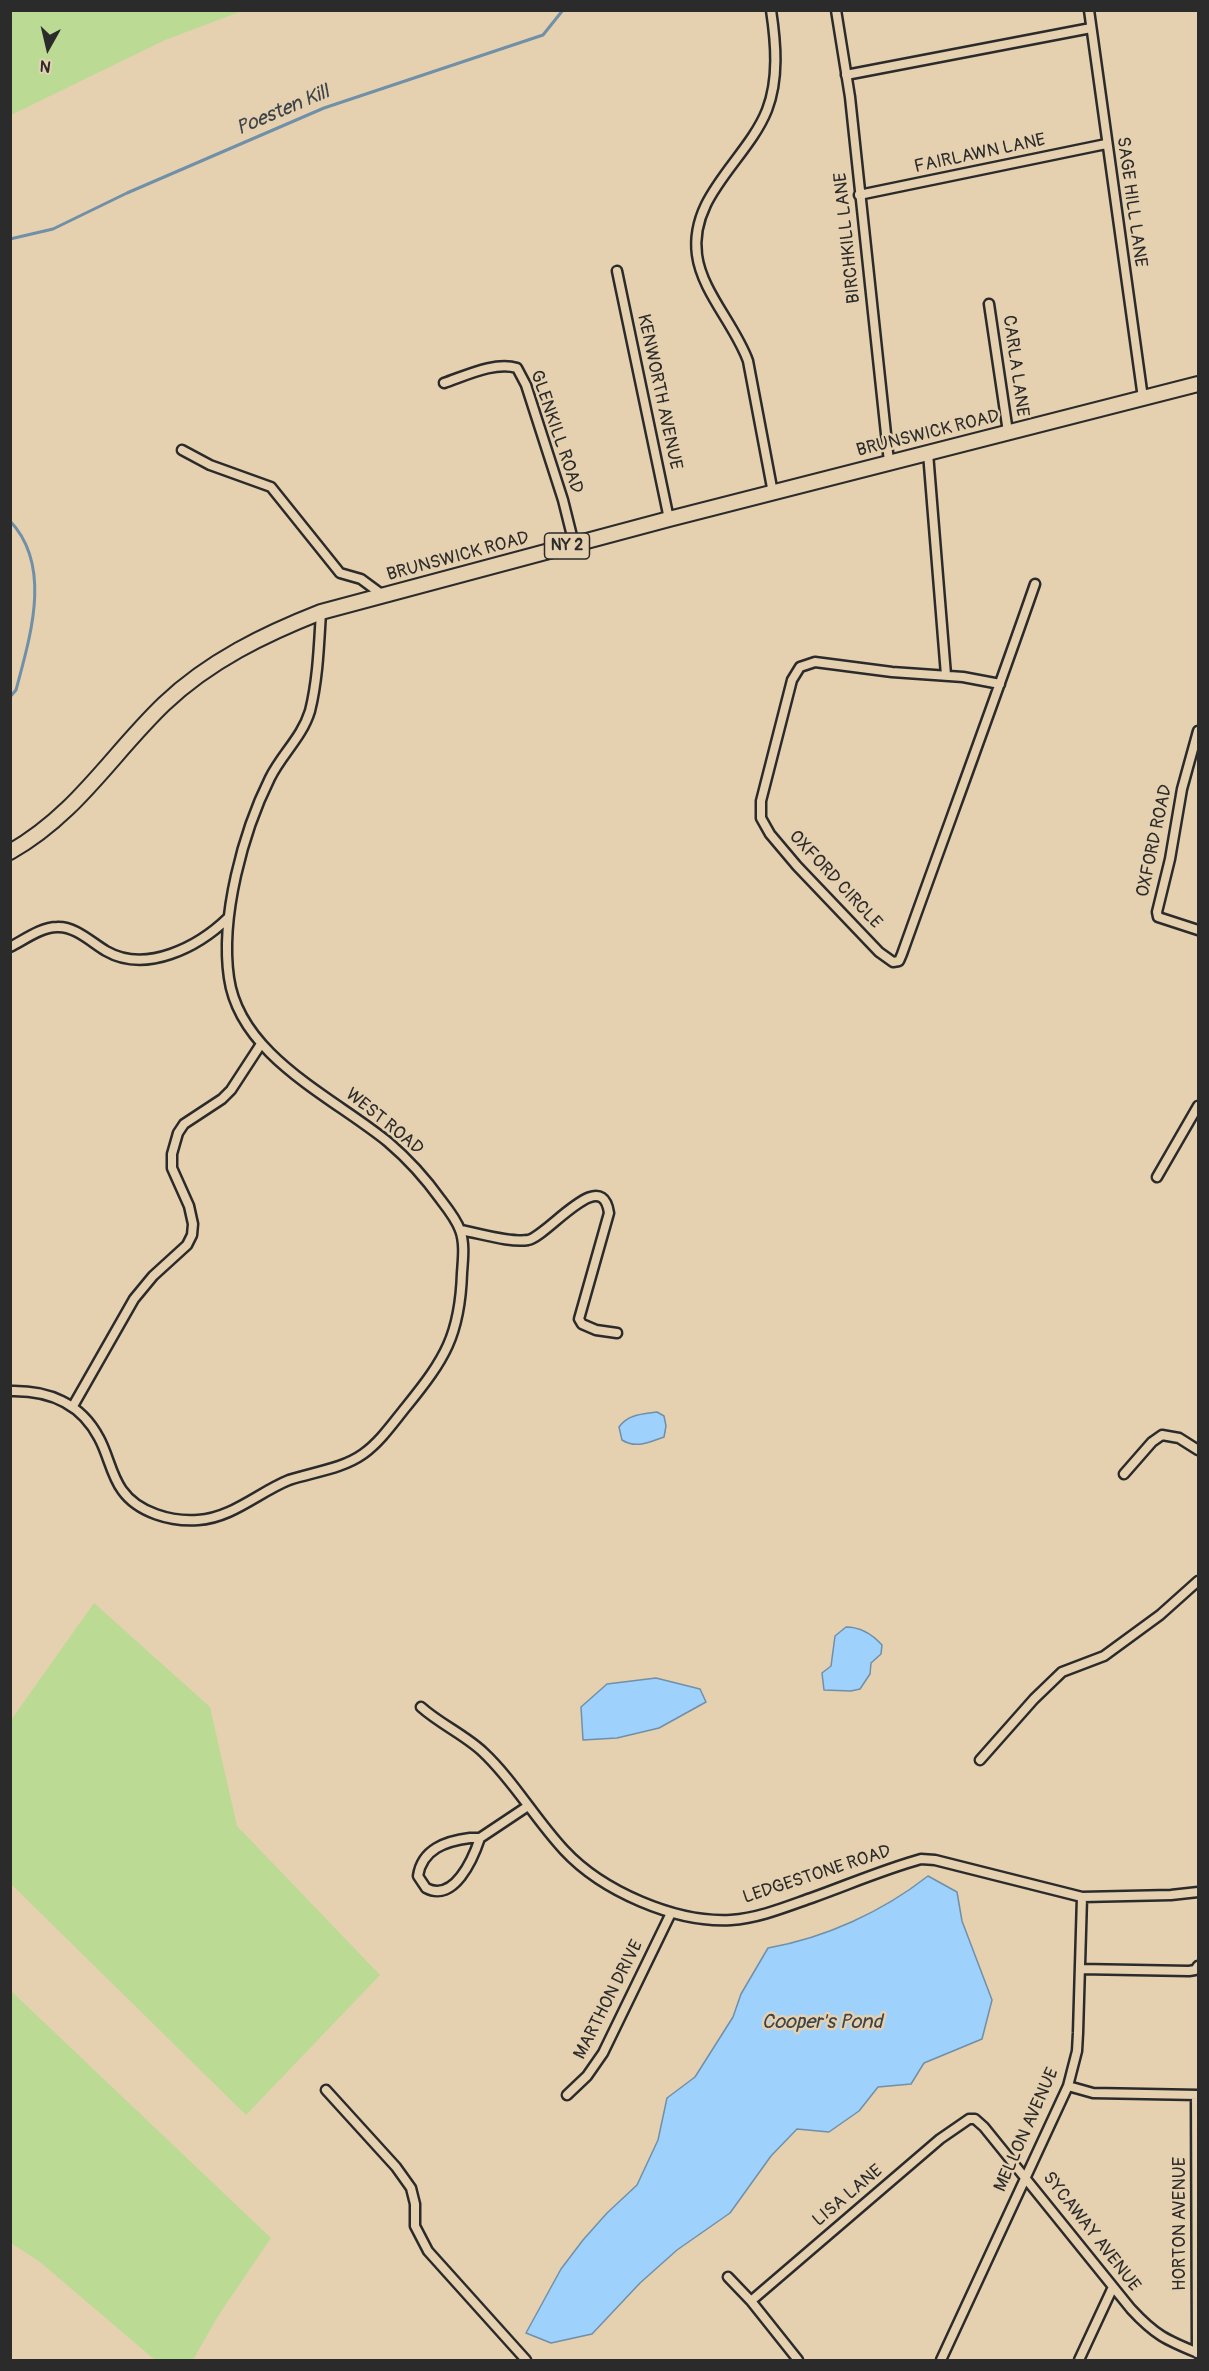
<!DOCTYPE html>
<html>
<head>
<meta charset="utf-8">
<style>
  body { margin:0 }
  #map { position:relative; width:1209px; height:2371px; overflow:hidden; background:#e5d0af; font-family:Pangolin,sans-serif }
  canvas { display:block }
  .frame { position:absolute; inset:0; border:12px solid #2b2b2b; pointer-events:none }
  .north { position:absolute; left:18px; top:18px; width:60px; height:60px; -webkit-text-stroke:4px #e5d0af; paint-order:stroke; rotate:188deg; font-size:16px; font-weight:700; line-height:24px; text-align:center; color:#2b2b2b }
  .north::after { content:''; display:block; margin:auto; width:21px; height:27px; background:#2b2b2b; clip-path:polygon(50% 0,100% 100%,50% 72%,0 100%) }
</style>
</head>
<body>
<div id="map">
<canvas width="1209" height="2371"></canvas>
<div class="frame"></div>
<div class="north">N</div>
</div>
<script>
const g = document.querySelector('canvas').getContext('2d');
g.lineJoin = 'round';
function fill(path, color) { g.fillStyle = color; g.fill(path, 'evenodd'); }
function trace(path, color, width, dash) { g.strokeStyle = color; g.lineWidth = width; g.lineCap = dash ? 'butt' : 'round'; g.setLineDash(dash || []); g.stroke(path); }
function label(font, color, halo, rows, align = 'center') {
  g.font = font + ' Pangolin,sans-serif'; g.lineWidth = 5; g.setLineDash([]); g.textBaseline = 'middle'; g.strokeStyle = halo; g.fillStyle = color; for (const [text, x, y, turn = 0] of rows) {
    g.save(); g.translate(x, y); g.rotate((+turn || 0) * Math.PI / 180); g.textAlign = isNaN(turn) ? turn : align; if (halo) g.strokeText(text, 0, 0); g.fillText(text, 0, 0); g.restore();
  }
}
const green = new Path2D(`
  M 11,11 L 242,11 L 165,40 L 11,115 Z
  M 94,1603 L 210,1707 L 237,1826 L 380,1975 L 246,2115 L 11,1884 L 11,1720 Z
  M 10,1990 L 271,2238 L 218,2316 L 193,2360 L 155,2360 L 40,2262 L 11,2243 Z`);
const water = new Path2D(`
  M 657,1412 L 664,1416 L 666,1426 L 664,1437 C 649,1442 636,1449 622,1440 L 619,1427 C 628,1414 643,1414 657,1412 Z
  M 846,1627 C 860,1627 872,1634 882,1645 L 881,1654 L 871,1663 L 870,1674 L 860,1689 L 851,1691 L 824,1690 L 822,1673 L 831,1666 L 835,1636 Z
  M 656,1678 L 700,1689 L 706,1702 L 659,1728 L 617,1738 L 583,1740 L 581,1707 L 607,1684 Z
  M 928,1876 L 957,1892 L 962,1921 L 992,2000 L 982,2039 L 924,2063 L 911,2084 L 878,2087 L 859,2111 L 829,2132 L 797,2129 L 771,2156 L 730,2213 L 677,2250 L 640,2283 L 592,2334 L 551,2343 L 526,2333 L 561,2269 L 583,2240 L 607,2213 L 637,2185 L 658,2140 L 667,2098 L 695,2077 L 733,2017 L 741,1994 L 768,1948 C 825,1938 882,1912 928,1876 Z`);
const stream = new Path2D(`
  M 10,239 L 53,229 L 127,193 L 324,108 L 543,35 L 563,10
  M 10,521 C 53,566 30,637 16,690 L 10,697`);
const street = new Path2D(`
  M 771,10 C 776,43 779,79 767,110 C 747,160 689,196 697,255 C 702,292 735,325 748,361 L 773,493
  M 836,10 L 850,97 L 889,462
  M 1089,10 L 1143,398
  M 846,75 L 1091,28
  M 859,195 L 1106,144
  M 617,271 L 669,519
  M 989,304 L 1008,432
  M 444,383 C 465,376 495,361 517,368 L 526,385 L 563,500 L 574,544
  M 182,450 L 210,465 L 271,487 L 340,573 L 361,579 L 384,596
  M 928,453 L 946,675
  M 1000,684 L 963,677 L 892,672 L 815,662 L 800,667 L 792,680 L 761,801 L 761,818 L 770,834 L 797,866 L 879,952 L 893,962 L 899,961 L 902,954 C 946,831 992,708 1035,584
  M 1198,731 L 1182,789 L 1170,859 L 1157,912 L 1158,917 L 1198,930
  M 10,947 C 24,940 41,927 57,927 C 75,926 91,942 106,951 C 146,974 198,947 228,918
  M 1157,1177 L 1198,1106
  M 460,1230 C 479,1233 510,1243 528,1240 C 548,1236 602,1164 609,1213 L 579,1319 L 582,1324 L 596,1330 L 617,1333
  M 10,1391 C 48,1390 81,1403 99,1438 C 108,1454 111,1475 122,1490 C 138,1513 172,1522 198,1520 C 232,1518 259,1492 289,1480 C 313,1472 342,1469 363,1454 C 380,1442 393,1423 406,1407 C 445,1359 460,1335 462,1273 C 463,1259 465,1243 460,1230 C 456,1219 448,1209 441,1200 C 426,1179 408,1159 388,1142 C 333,1097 240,1056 229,978 C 220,917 243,832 270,778 C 282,754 302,737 310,711 C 318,679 319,644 321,612
  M 73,1406 L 134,1299 L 153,1276 L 187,1245 L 192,1235 L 193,1224 L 189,1206 L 172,1168 L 172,1154 L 178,1133 L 184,1124 L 222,1099 L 231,1090 L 261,1044
  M 1124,1474 L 1152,1442 L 1162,1435 L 1179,1438 L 1198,1450
  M 421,1707 C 440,1724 465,1735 483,1752 C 514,1781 535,1819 564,1850 C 602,1891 675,1923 731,1920 C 760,1918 788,1906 814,1897 C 850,1884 885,1869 921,1859 L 935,1860 L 1082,1897 L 1171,1895 L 1198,1892
  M 980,1760 L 1034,1699 L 1062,1672 L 1104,1656 L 1160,1615 L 1198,1581
  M 470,1838 L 480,1838 C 473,1859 454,1903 426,1888 L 418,1876 C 422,1849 446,1841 470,1838 Z
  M 480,1838 L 528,1806
  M 1080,1969 L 1189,1971 L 1195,1970 L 1198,1966
  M 1068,2086 L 1093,2093 L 1198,2095
  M 326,2090 L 396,2167 L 411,2188 L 415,2204 L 415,2226 L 428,2251 L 526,2360
  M 567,2095 L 587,2076 L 603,2053 L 671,1913
  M 1196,2095 L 1197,2353
  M 728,2277 L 751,2301 L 798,2360
  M 751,2301 L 940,2139 L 969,2119 L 975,2119 L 984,2127 L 1131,2309 C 1155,2335 1166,2340 1198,2353
  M 941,2360 L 1068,2086 L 1077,2051 L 1078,2033 L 1082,1897
  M 1079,2360 L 1113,2287`);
const primary = new Path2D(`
  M 10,852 C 77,814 111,755 164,704 C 209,661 265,634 321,612 L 669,519 L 1198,384`);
const shields = [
  [567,546,45]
];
const shieldNames = [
  ["NY 2",567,546]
];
const streetNames = [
  ["FAIRLAWN LANE",980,154,-12],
  ["SAGE HILL LANE",1131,202,82],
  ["BIRCHKILL LANE",848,238,-96],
  ["CARLA LANE",1015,366,82],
  ["KENWORTH AVENUE",659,392,78],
  ["GLENKILL ROAD",556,432,71],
  ["BRUNSWICK ROAD",928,434,-14],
  ["BRUNSWICK ROAD",458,557,-15],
  ["OXFORD ROAD",1155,841,-78],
  ["OXFORD CIRCLE",835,880,47],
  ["WEST ROAD",384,1122,39],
  ["LEDGESTONE ROAD",817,1875,-18],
  ["MARTHON DRIVE",609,2000,-63],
  ["MELLON AVENUE",1027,2130,-66],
  ["LISA LANE",848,2196,-40],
  ["HORTON AVENUE",1180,2224,-90],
  ["SYCAWAY AVENUE",1091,2232,52]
];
const waterNames = [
  ["Poesten Kill",283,111,-23],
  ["Cooper's Pond",822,2023]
];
fill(green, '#bbdb94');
fill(water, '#9ed1fc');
trace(water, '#708fa8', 1.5);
trace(stream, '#708fa8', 3);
trace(street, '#2b2b2b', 13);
trace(primary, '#2b2b2b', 18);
trace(street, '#e5d0af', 8);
trace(primary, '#e5d0af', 14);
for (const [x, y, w] of shields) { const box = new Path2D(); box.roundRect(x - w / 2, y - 13, w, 26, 4.5); g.fillStyle = '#e5d0af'; g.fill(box); trace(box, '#2b2b2b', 1.5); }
label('bold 16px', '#2b2b2b', null, shieldNames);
label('18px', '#2b2b2b', '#e5d0af', streetNames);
label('italic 20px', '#3c444a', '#e5d0af', waterNames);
</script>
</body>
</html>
